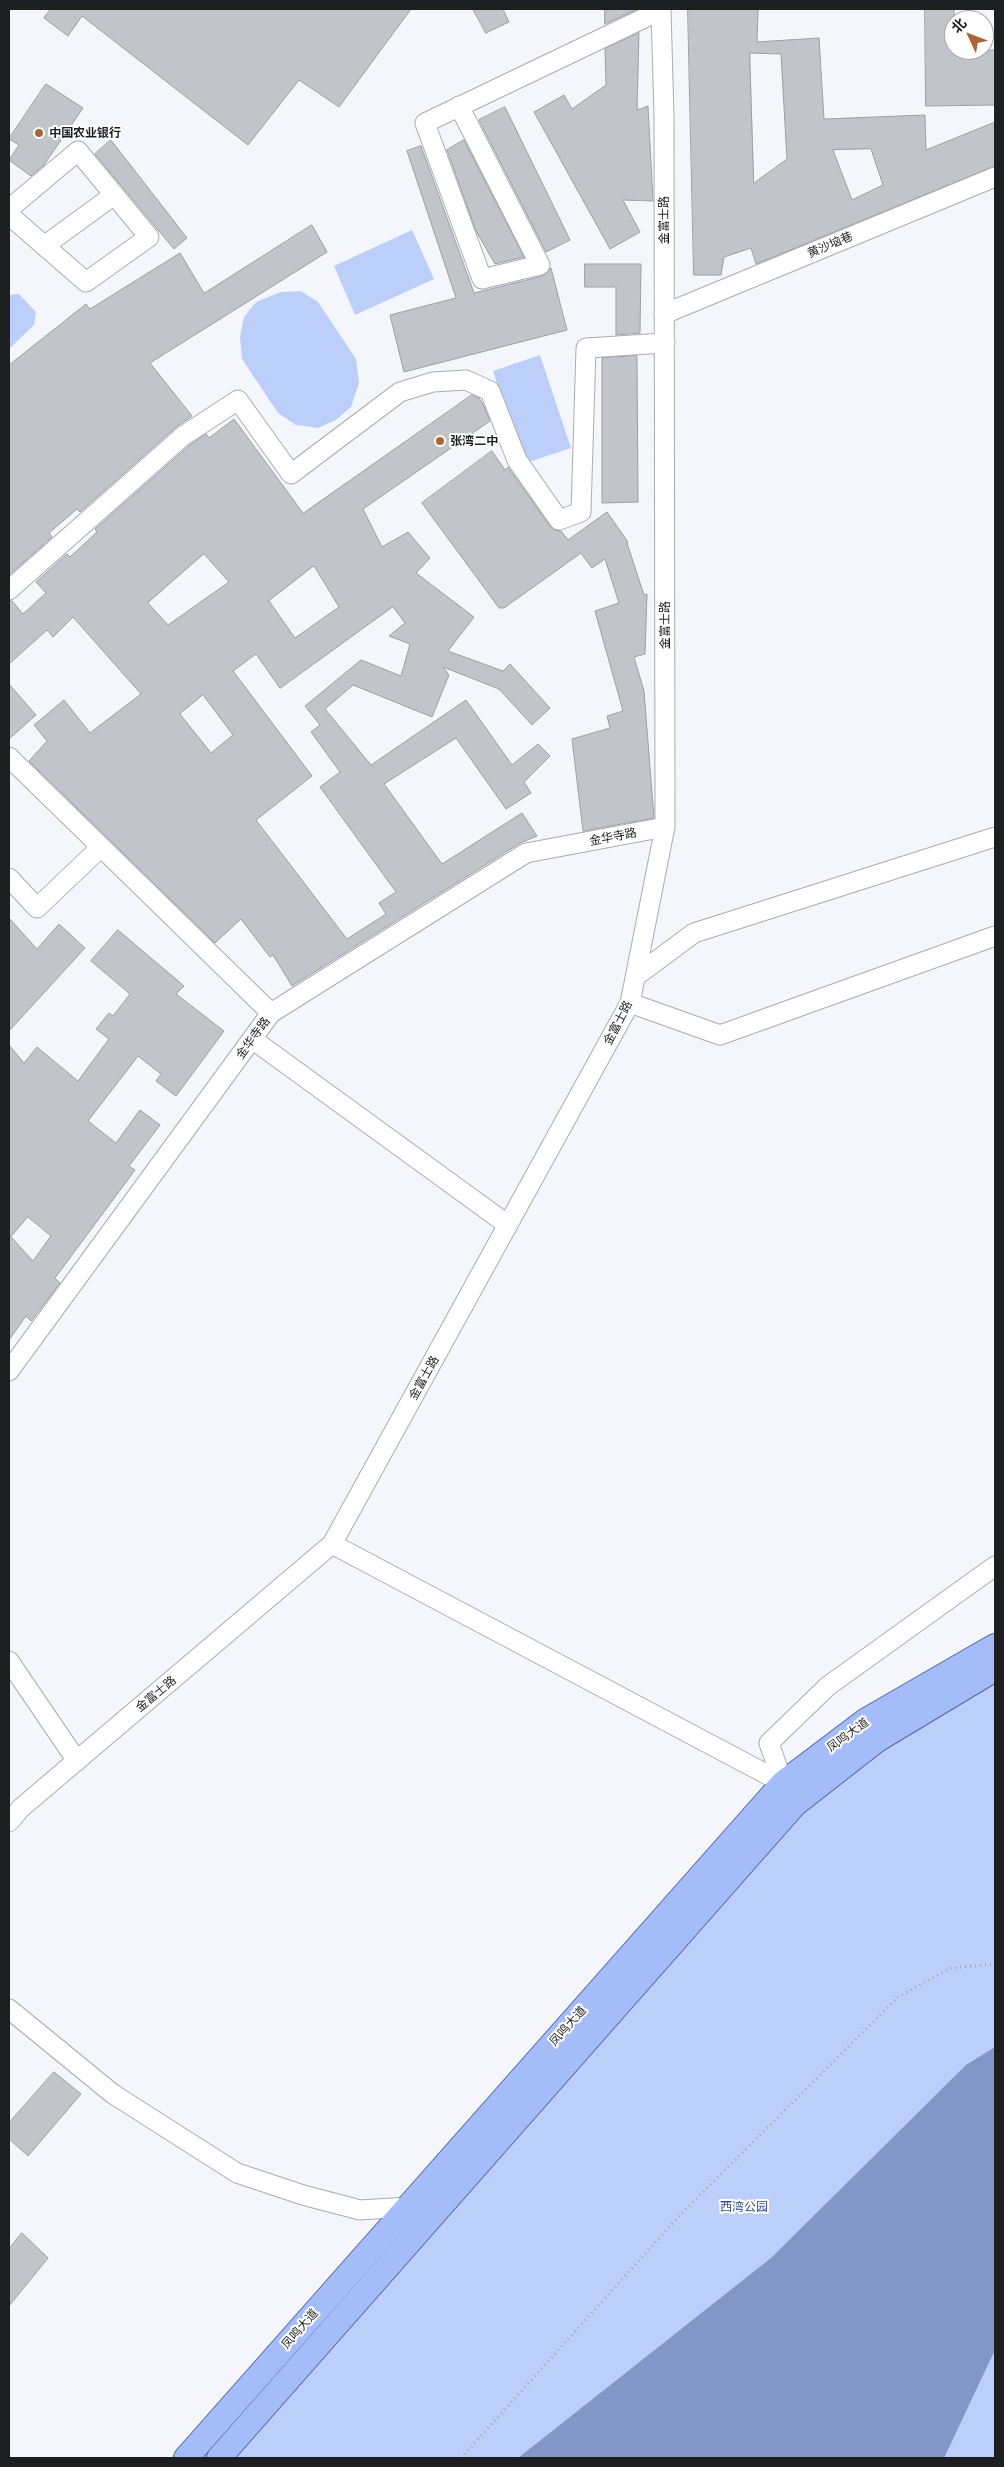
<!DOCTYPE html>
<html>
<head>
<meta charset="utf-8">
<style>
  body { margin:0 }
  #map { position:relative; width:1004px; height:2467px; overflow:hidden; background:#f4f6fc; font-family:"Golos Text","Noto Sans SC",sans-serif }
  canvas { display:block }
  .frame { position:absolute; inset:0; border:10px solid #1d1e20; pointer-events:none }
  .north { position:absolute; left:944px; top:10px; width:50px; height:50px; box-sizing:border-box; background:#fff; border:1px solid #a5a5a6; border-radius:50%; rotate:313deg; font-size:14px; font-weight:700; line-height:20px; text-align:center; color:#1d1e20 }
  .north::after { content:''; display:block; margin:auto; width:18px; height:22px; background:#aa6735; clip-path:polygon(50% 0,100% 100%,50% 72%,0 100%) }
</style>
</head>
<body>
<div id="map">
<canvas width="1004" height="2467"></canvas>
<div class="frame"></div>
<div class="north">北</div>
</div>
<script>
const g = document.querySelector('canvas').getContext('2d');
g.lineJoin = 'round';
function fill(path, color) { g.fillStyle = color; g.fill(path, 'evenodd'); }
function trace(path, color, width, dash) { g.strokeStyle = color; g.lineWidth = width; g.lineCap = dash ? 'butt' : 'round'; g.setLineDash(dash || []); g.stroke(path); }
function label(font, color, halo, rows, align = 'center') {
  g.font = font + ' "Golos Text","Noto Sans SC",sans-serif'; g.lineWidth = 4; g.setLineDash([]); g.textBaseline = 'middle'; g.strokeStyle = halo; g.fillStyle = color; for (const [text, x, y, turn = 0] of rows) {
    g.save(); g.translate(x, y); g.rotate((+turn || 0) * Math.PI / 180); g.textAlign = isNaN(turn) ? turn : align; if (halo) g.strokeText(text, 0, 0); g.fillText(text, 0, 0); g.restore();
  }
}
const green = new Path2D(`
  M 412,230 L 434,279 L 355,315 L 334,266 Z
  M 301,291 L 318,302 L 356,359 L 359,383 L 351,407 L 336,420 L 318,428 L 296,425 L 278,413 L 242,359 L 240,337 L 244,317 L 256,302 L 281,292 Z
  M 19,294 L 36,312 L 34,325 L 9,349 L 9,295 Z
  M 540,355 L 571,448 L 523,464 L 493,371 Z
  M 995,1646 L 995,2458 L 173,2458 L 318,2308 L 783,1783 Z`);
const water = new Path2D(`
  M 995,2047 L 995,2350 L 944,2458 L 518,2458 L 771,2258 L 966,2065 Z`);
const building = new Path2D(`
  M 51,9 L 411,9 L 339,107 L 299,80 L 248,145 L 82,16 L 68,36 L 44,18 Z
  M 473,9 L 503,9 L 509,22 L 486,33 Z
  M 605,9 L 638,9 L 605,24 Z
  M 688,9 L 758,9 L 757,42 L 819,38 L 824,119 L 925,115 L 926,150 L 995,122 L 995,166 L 756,264 L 751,248 L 724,257 L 721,275 L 694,275 ZM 750,53 L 781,54 L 787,159 L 754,183 ZM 871,149 L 883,185 L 852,200 L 833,150 Z
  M 925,9 L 954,9 L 954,50 L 995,50 L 995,105 L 926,106 Z
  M 639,33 L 637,110 L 648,106 L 653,201 L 623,200 L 640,232 L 610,249 L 534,112 L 564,95 L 572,109 L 606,85 L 605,49 Z
  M 46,84 L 83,108 L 44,165 L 31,176 L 9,160 L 19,145 L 9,139 Z
  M 505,107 L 570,240 L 546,252 L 479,120 Z
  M 111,140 L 187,238 L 174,249 L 95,154 Z
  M 464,140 L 524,257 L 495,264 L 476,231 L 447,150 Z
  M 421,146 L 474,293 L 543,276 L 551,268 L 567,330 L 404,372 L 390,315 L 456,298 L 407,151 Z
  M 312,225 L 327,252 L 150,363 L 192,416 L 176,427 L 80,512 L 77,509 L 49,533 L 52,537 L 9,575 L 9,365 L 86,304 L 90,309 L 180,253 L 204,293 Z
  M 585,264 L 641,264 L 640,333 L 616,335 L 616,287 L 585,287 Z
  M 637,356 L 638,502 L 602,503 L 602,358 Z
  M 472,395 L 479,398 L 483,404 L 490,421 L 363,509 L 382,547 L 408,532 L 430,558 L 416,573 L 474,617 L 448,651 L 503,671 L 510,664 L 550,708 L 532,725 L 499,689 L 443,667 L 449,675 L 432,717 L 353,685 L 325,709 L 371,765 L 466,700 L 512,765 L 538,744 L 550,756 L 524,782 L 531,793 L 506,809 L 456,738 L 384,784 L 442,864 L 522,813 L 537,836 L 520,843 L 292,986 L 273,955 L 270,957 L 241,919 L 215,943 L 29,761 L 47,741 L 34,725 L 64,700 L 90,733 L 141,694 L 73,617 L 53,637 L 47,630 L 9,664 L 9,601 L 12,601 L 23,614 L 46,593 L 36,582 L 67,554 L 70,557 L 97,532 L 95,529 L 190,445 L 206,434 L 209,438 L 234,419 L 303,513 ZM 204,554 L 229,582 L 168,625 L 148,603 ZM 314,566 L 339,607 L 295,638 L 269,601 ZM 393,607 L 405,623 L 389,636 L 410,644 L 401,676 L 361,660 L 305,706 L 320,725 L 311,732 L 340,772 L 320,787 L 396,892 L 379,903 L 386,914 L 347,939 L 256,820 L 312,776 L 233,671 L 256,654 L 280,688 ZM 203,695 L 233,735 L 211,753 L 180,714 Z
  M 492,451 L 505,470 L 508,467 L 550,526 L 555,530 L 561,531 L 568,540 L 607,512 L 628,542 L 627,543 L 644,595 L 647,594 L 645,654 L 634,657 L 644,691 L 654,818 L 583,831 L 572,739 L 610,728 L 607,716 L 623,711 L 595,611 L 619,603 L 605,559 L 592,568 L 581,553 L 504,608 L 499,608 L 422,503 Z
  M 9,684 L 36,715 L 9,739 Z
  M 9,918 L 37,949 L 59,924 L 85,948 L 9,1031 Z
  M 118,930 L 184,986 L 176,994 L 224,1031 L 176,1096 L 156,1081 L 161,1074 L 138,1056 L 88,1121 L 116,1143 L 140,1110 L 160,1125 L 129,1166 L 135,1170 L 55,1278 L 60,1283 L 31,1321 L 26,1316 L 9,1340 L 9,1045 L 24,1063 L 37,1047 L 78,1081 L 109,1039 L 96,1029 L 109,1013 L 113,1016 L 130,994 L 91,961 ZM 28,1217 L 51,1236 L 33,1261 L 11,1237 Z
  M 54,2072 L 81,2094 L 28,2156 L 9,2139 L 9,2123 Z
  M 22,2233 L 48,2258 L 9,2306 L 9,2249 Z`);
const path = new Path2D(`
  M 461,2458 L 681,2214 L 898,1997 L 951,1968 L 995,1964`);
const minor = new Path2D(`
  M 459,106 L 540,265 L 482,279 L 425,123 L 661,10
  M 9,209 L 78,151 L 149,237 L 86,282 L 9,215
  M 44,246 L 114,195
  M 664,314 L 995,177
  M 9,590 L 183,436 L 238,400 L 291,474 L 400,392 L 433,382 L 466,380 L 490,391 L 517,460 L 559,520 L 581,512 L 586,348 L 665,343
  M 9,757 L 271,1013
  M 9,878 L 37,908 L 101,847
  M 636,976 L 694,933 L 995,837
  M 630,1003 L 720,1035 L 995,936
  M 252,1039 L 508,1225
  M 9,1371 L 271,1013 L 526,853 L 665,827
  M 332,1544 L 783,1783 L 769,1743 L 828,1686 L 995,1566
  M 9,1661 L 77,1761
  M 9,1822 L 21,1808 L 332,1544 L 630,1003 L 665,827 L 664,117 L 661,9
  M 9,2009 L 113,2094 L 237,2173 L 303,2195 L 360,2210 L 408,2207`);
const major = new Path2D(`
  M 186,2458 L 783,1783 L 865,1721 L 995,1646
  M 219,2458 L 795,1804 L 877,1740 L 995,1669`);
const markers = [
  [39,133,5,"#aa6735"],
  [440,441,5,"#aa6735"]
];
const poiNames = [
  ["中国农业银行",49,133],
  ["张湾二中",450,441]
];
const streetNames = [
  ["金富士路",664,220,-90],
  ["黄沙垴巷",830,245,-23],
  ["金富士路",665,625,-90],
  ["金华寺路",613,837,-11],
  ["金富士路",618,1023,-63],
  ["金华寺路",253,1038,-54],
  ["金富士路",424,1378,-61],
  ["金富士路",156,1694,-40],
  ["凤鸣大道",848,1735,-36],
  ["凤鸣大道",568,2026,-48],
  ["凤鸣大道",300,2329,-49]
];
const parkNames = [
  ["西湾公园",744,2207]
];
fill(green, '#bbcffa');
fill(water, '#8297c6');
fill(building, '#c1c4c9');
trace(building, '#9d9fa5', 1);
trace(minor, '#aaacb2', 21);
trace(major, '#4e67a8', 26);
trace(path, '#a4a5aa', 3, [1, 4]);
trace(minor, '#fff', 19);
trace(major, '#a4bcf7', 24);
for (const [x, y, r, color] of markers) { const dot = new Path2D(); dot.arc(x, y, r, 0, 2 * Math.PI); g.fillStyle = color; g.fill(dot); trace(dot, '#fff', 2); }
label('bold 12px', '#1d1e20', '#fff', poiNames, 'left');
label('12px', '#1d1e20', '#fff', streetNames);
label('12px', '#364e8a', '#fff', parkNames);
</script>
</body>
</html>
